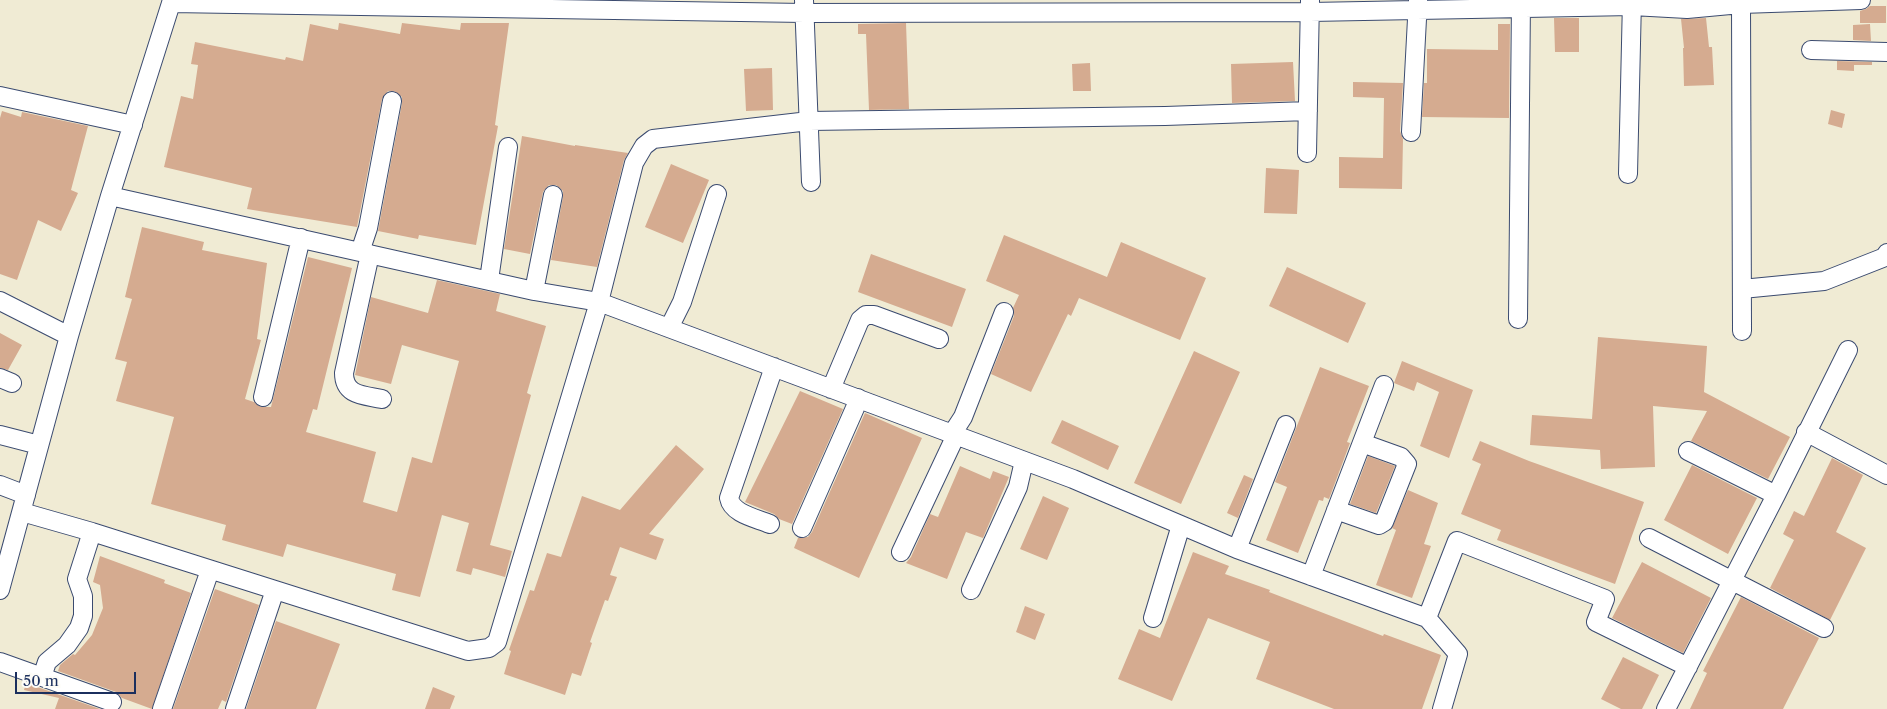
<!DOCTYPE html>
<html>
<head>
<meta charset="utf-8">
<style>
  body { margin:0 }
  #map { position:relative; width:1887px; height:709px; overflow:hidden; background:#f0ebd4; font-family:"Libre Caslon Text",serif }
  canvas { display:block }
  .scale { position:absolute; left:15px; top:672px; width:121px; height:22px; box-sizing:border-box; border:2px solid #1b2f5e; border-top:0; padding-left:6px; font-size:15px; line-height:18px; white-space:nowrap; color:#1b2f5e; -webkit-text-stroke:4px #fdfcf7; paint-order:stroke }
</style>
</head>
<body>
<div id="map">
<canvas width="1887" height="709"></canvas>
<div class="scale">50 m</div>
</div>
<script>
const g = document.querySelector('canvas').getContext('2d');
g.lineJoin = 'round';
function fill(path, color) { g.fillStyle = color; g.fill(path, 'evenodd'); }
function trace(path, color, width, dash) { g.strokeStyle = color; g.lineWidth = width; g.lineCap = dash ? 'butt' : 'round'; g.setLineDash(dash || []); g.stroke(path); }
const building = new Path2D(`
  M 1870,6 L 1886,6 L 1886,23 L 1860,23 L 1860,11 L 1866,9 Z
  M 1554,18 L 1579,18 L 1579,52 L 1555,52 Z
  M 1706,18 L 1709,47 L 1712,47 L 1714,85 L 1684,86 L 1683,48 L 1684,48 L 1681,19 Z
  M 339,23 L 400,34 L 402,23 L 460,30 L 461,23 L 509,23 L 495,125 L 498,126 L 476,245 L 419,235 L 418,239 L 378,231 L 402,103 L 402,97 L 394,91 L 388,91 L 382,99 L 357,227 L 247,209 L 252,188 L 164,167 L 181,96 L 193,99 L 198,65 L 191,64 L 195,42 L 285,60 L 286,57 L 303,61 L 310,24 L 338,30 Z
  M 906,23 L 909,109 L 869,110 L 866,34 L 858,34 L 858,24 Z
  M 1498,24 L 1510,24 L 1509,118 L 1422,117 L 1424,83 L 1427,83 L 1427,49 L 1498,50 Z
  M 1870,24 L 1871,41 L 1853,40 L 1853,25 Z
  M 1837,61 L 1872,62 L 1872,65 L 1854,65 L 1854,71 L 1837,70 Z
  M 1293,62 L 1295,101 L 1232,103 L 1231,64 Z
  M 1090,63 L 1091,91 L 1073,91 L 1072,64 Z
  M 772,68 L 773,110 L 746,111 L 744,69 Z
  M 1353,82 L 1403,83 L 1400,131 L 1403,139 L 1402,189 L 1339,188 L 1339,157 L 1383,158 L 1384,98 L 1353,97 Z
  M 1831,110 L 1845,114 L 1842,128 L 1828,124 Z
  M 2,111 L 21,117 L 22,112 L 88,126 L 71,190 L 78,193 L 61,231 L 38,220 L 17,280 L 0,274 L 0,118 Z
  M 522,136 L 575,146 L 575,145 L 628,153 L 624,160 L 597,267 L 551,260 L 563,197 L 563,191 L 556,185 L 549,185 L 543,192 L 530,254 L 504,249 Z
  M 671,164 L 709,180 L 683,243 L 645,227 Z
  M 1266,168 L 1299,170 L 1297,214 L 1264,213 Z
  M 142,227 L 204,242 L 202,250 L 267,263 L 257,339 L 261,340 L 245,399 L 254,402 L 261,407 L 271,407 L 273,399 L 308,257 L 352,268 L 317,410 L 313,409 L 306,432 L 376,452 L 363,502 L 397,512 L 412,457 L 432,463 L 459,361 L 402,345 L 391,384 L 355,375 L 371,297 L 428,313 L 437,280 L 500,294 L 496,311 L 546,326 L 527,393 L 531,395 L 490,545 L 512,551 L 505,577 L 473,568 L 471,575 L 456,571 L 469,523 L 442,515 L 420,597 L 392,590 L 396,574 L 287,544 L 283,557 L 222,540 L 226,525 L 151,504 L 174,417 L 116,401 L 127,362 L 115,359 L 132,299 L 125,297 Z
  M 1004,235 L 1107,277 L 1121,242 L 1206,278 L 1180,340 L 1079,298 L 1071,316 L 1068,314 L 1031,392 L 991,374 L 1014,316 L 1013,308 L 1019,295 L 986,281 Z
  M 871,254 L 966,289 L 952,327 L 858,292 Z
  M 1287,267 L 1366,303 L 1348,343 L 1269,306 Z
  M 0,333 L 22,345 L 8,370 L 0,368 Z
  M 1598,337 L 1707,346 L 1704,392 L 1790,437 L 1768,479 L 1691,441 L 1707,411 L 1653,406 L 1655,467 L 1601,469 L 1600,450 L 1530,445 L 1532,415 L 1592,419 Z
  M 1194,351 L 1240,372 L 1181,504 L 1134,483 Z
  M 1402,361 L 1473,390 L 1449,458 L 1420,446 L 1439,392 L 1417,382 L 1414,391 L 1394,383 Z
  M 1320,367 L 1369,386 L 1347,442 L 1350,443 L 1329,499 L 1324,497 L 1323,501 L 1319,500 L 1298,553 L 1266,540 L 1287,487 L 1275,482 Z
  M 800,391 L 843,409 L 792,524 L 779,519 L 774,514 L 745,502 Z
  M 865,413 L 922,438 L 859,578 L 794,548 L 798,538 L 808,537 L 812,532 Z
  M 1062,420 L 1119,446 L 1108,470 L 1051,443 Z
  M 1480,441 L 1529,461 L 1644,502 L 1615,584 L 1497,540 L 1501,530 L 1461,514 L 1481,464 L 1472,460 Z
  M 676,445 L 704,469 L 649,534 L 664,539 L 656,560 L 620,547 L 610,575 L 617,577 L 608,601 L 605,600 L 590,642 L 592,643 L 581,676 L 572,673 L 565,695 L 504,674 L 511,651 L 509,650 L 530,590 L 534,591 L 547,553 L 561,557 L 582,496 L 620,510 Z
  M 1368,456 L 1395,466 L 1376,513 L 1350,504 Z
  M 1832,458 L 1863,475 L 1836,532 L 1866,548 L 1830,620 L 1770,588 L 1794,540 L 1783,534 L 1794,511 L 1804,516 Z
  M 1692,465 L 1757,498 L 1728,554 L 1664,520 Z
  M 960,466 L 990,479 L 993,471 L 1009,477 L 983,538 L 966,532 L 947,579 L 906,563 L 911,557 L 930,514 L 938,517 Z
  M 1244,475 L 1253,479 L 1238,518 L 1227,513 Z
  M 1408,490 L 1438,503 L 1424,544 L 1431,546 L 1412,598 L 1376,585 L 1396,530 L 1392,528 Z
  M 1043,496 L 1069,508 L 1047,560 L 1020,549 Z
  M 1193,552 L 1229,566 L 1225,574 L 1270,590 L 1269,592 L 1383,636 L 1384,634 L 1441,655 L 1422,709 L 1334,709 L 1256,679 L 1270,642 L 1208,618 L 1172,701 L 1118,679 L 1139,629 L 1160,638 Z
  M 100,556 L 165,580 L 164,583 L 191,593 L 152,709 L 122,698 L 116,692 L 58,671 L 60,665 L 73,654 L 75,655 L 92,635 L 103,608 L 100,585 L 93,582 Z
  M 1642,562 L 1711,598 L 1683,653 L 1612,618 Z
  M 215,589 L 259,605 L 226,702 L 222,700 L 218,709 L 173,709 Z
  M 1741,597 L 1819,638 L 1783,709 L 1690,709 L 1707,673 L 1703,671 Z
  M 1025,606 L 1045,614 L 1035,640 L 1016,632 Z
  M 276,621 L 340,644 L 316,709 L 246,709 Z
  M 1623,657 L 1659,675 L 1642,709 L 1621,709 L 1601,699 Z
  M 26,683 L 100,709 L 55,709 L 59,698 L 24,690 Z
  M 433,687 L 455,696 L 450,709 L 425,709 Z`);
const minor = new Path2D(`
  M 804,0 L 811,182
  M 171,3 L 804,13 L 1310,12 L 1632,6 L 1687,9 L 1741,4 L 1861,0
  M 1741,4 L 1742,331
  M 1811,50 L 1887,52
  M 0,96 L 133,125
  M 1411,132 L 1418,0
  M 1307,153 L 1310,0
  M 1628,174 L 1632,0
  M 110,196 L 534,291 L 599,302 L 1073,479 L 1237,549 L 1427,618 L 1458,654 L 1442,709
  M 360,252 L 368,228 L 392,101
  M 370,254 L 344,373 C 344,396 364,395 382,399
  M 489,280 L 508,147
  M 1742,289 L 1824,281 L 1885,257 L 1887,253
  M 534,291 L 553,195
  M 0,301 L 69,336
  M 1518,319 L 1521,0
  M 669,328 L 682,302 L 717,194
  M 0,378 L 12,383
  M 831,389 L 860,320 L 866,315 L 874,315 L 939,339
  M 263,397 L 301,238
  M 1806,432 L 1887,475
  M 952,434 L 963,417 L 1004,312
  M 0,435 L 39,445
  M 1688,451 L 1776,495
  M 0,485 L 26,495
  M 1336,510 L 1379,525 L 1384,522 L 1407,464 L 1401,457 L 1362,443
  M 22,512 L 92,532 L 468,651 L 489,648 L 497,642 L 599,302 L 634,163 L 644,146 L 653,139 L 809,121 L 1165,116 L 1308,111
  M 770,524 C 756,518 732,514 729,498 L 774,367
  M 802,528 L 855,408 L 858,398
  M 1649,538 L 1824,628
  M 1237,549 L 1286,425
  M 901,552 L 956,435
  M 1311,576 L 1384,385
  M 0,590 L 69,336 L 110,196 L 172,0
  M 971,590 L 1018,487 L 1024,461
  M 1153,618 L 1181,525
  M 1427,618 L 1457,541 L 1605,599 L 1596,622 L 1688,667
  M 0,662 L 112,702
  M 42,677 L 47,662 L 67,645 L 79,628 L 83,616 L 83,596 L 77,579 L 92,532
  M 162,709 L 210,570
  M 235,709 L 275,590
  M 1666,709 L 1776,495 L 1848,350`);
fill(building, '#d5ab90');
trace(minor, '#3b4b70', 20);
trace(minor, '#fff', 18);
</script>
</body>
</html>
